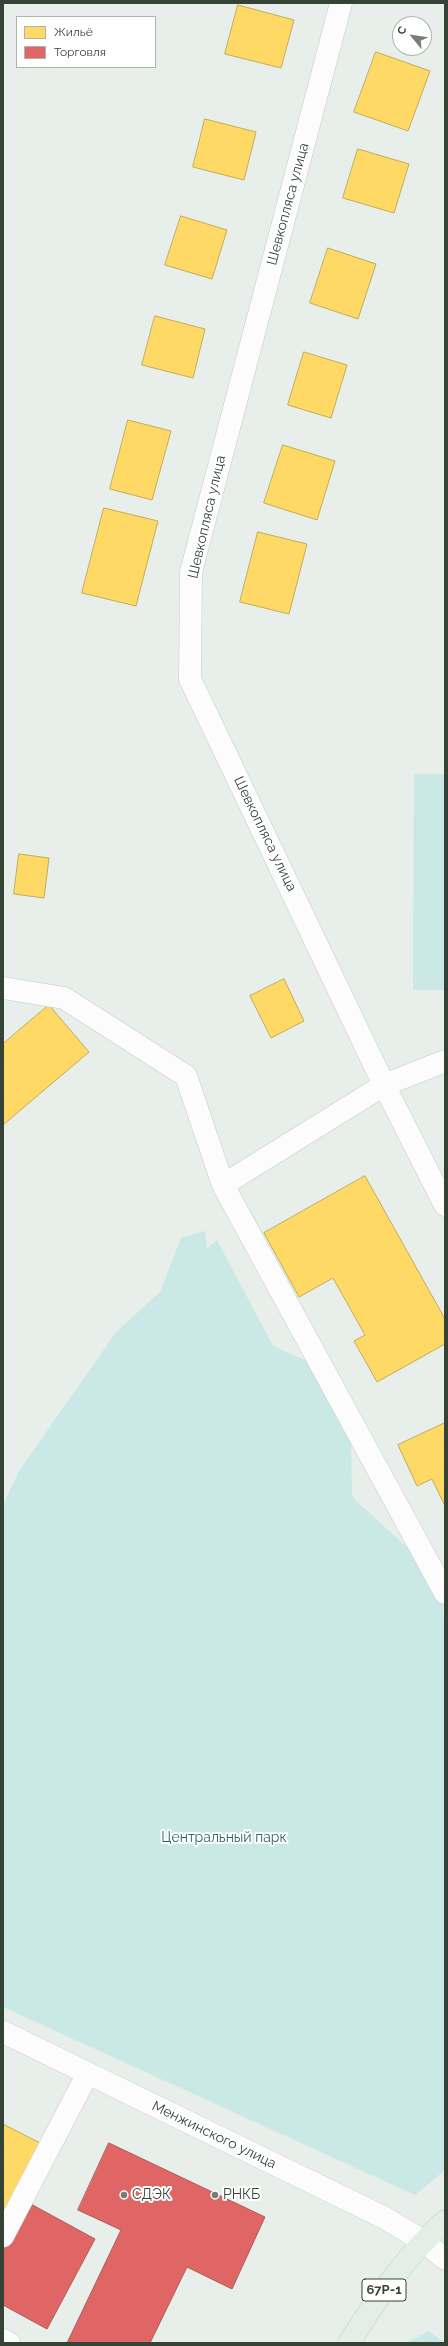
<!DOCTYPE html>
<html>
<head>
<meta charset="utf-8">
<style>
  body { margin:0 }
  #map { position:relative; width:448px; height:2346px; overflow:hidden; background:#e8eee9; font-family:Raleway,sans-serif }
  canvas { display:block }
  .frame { position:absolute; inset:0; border:4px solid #354337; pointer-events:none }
  .legend { position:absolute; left:16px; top:16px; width:140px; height:52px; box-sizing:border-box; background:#fff; border:1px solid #aeb4af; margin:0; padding:5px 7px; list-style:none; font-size:12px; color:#354337 }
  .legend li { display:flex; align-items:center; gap:8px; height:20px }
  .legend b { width:20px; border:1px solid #aeb4af }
  .north { position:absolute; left:392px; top:16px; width:40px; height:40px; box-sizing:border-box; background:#fff; border:1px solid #aeb4af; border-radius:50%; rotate:299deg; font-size:11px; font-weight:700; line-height:16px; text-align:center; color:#354337 }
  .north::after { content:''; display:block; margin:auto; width:14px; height:18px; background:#747f75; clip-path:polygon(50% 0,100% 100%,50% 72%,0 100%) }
</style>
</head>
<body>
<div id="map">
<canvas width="448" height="2346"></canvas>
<div class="frame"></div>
<ul class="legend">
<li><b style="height:11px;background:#ffd966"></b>Жильё</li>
<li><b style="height:11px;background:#e06666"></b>Торговля</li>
</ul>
<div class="north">С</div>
</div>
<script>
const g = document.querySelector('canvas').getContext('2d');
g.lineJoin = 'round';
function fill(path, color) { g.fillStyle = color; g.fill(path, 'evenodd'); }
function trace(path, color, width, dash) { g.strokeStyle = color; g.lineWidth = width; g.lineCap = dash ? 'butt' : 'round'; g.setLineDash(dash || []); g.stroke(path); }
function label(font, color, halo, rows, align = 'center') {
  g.font = font + ' Raleway,sans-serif'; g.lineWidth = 4; g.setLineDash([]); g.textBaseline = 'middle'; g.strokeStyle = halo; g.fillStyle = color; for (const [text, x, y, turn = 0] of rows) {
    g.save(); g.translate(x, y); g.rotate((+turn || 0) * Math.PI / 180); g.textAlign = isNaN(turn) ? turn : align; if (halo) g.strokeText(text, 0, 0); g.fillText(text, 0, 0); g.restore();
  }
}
const green = new Path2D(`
  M 414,774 L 445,774 L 445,990 L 413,990 Z
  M 205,1231 L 207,1249 L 217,1240 L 273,1346 L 320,1367 L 351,1437 L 352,1495 L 356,1501 L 441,1578 L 445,1638 L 445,2170 L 415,2195 L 3,2007 L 3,1505 L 19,1471 L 117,1331 L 160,1292 L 181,1238 Z
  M 429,2331 L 445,2343 L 405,2343 Z`);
const homes = new Path2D(`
  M 238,5 L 294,20 L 281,68 L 225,54 Z
  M 376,52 L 430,71 L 408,131 L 354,112 Z
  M 205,119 L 256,132 L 244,180 L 193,167 Z
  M 358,149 L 409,164 L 394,213 L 343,198 Z
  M 181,216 L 227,230 L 212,279 L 165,265 Z
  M 328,248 L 376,264 L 358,319 L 310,303 Z
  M 155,316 L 205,329 L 193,378 L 142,365 Z
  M 304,352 L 347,365 L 331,418 L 288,405 Z
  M 128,420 L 171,431 L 152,500 L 110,489 Z
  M 283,445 L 335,461 L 317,520 L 264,503 Z
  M 104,508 L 158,521 L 136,606 L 82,593 Z
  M 258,532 L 307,544 L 289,614 L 240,602 Z
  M 19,854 L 49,858 L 44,898 L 14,894 Z
  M 284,979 L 304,1021 L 271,1038 L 250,996 Z
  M 49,1005 L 89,1052 L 3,1125 L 3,1044 Z
  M 365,1176 L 445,1319 L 445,1344 L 377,1382 L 354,1341 L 365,1335 L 333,1278 L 299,1297 L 264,1233 Z
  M 445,1423 L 445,1506 L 432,1479 L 417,1486 L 398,1445 Z
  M 3,2124 L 44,2145 L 3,2226 Z`);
const shops = new Path2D(`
  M 109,2143 L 265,2217 L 232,2289 L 187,2267 L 150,2343 L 67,2343 L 121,2230 L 78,2210 Z
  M 29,2203 L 95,2239 L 47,2329 L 3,2305 L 3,2251 Z`);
const minor = new Path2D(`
  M 341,3 L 191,572 L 190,679 L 384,1085 L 445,1205
  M 3,988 L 64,998 L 186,1076 L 223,1185 L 384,1085 L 445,1061
  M 223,1185 L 445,1593
  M 3,2032 L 385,2218 L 423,2241 L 445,2259
  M 3,2236 L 88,2073
  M 3,2340 L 9,2343`);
const major = new Path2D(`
  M 349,2343 C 376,2299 406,2256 445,2221`);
const markers = [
  [124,2195,4,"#747f75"],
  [215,2195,4,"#747f75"]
];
const shields = [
  [384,2290,44]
];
const shieldNames = [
  ["67Р-1",384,2290]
];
const streetNames = [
  ["Шевкопляса улица",288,204,-75],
  ["Шевкопляса улица",207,517,-77],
  ["Шевкопляса улица",265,834,64],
  ["Менжинского улица",214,2135,26]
];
const parkNames = [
  ["Центральный парк",224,1838]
];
const poiNames = [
  ["СДЭК",132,2195],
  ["РНКБ",223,2195]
];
fill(green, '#c9e8e6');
fill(homes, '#ffd966');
trace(homes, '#c2ac58', 1);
fill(shops, '#e06666');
trace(shops, '#ad5c58', 1);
trace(minor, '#c5ccc7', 23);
trace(major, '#b6cfbd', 23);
trace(minor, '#fcfcfc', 22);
trace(major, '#e3efe6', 22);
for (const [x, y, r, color] of markers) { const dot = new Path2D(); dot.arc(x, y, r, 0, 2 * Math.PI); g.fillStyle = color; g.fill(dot); trace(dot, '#fff', 1.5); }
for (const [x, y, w] of shields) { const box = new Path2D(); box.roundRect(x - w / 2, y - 11, w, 22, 3); g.fillStyle = '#fff'; g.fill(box); trace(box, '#354337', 1); }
label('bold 13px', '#354337', null, shieldNames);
label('14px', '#354337', '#fff', streetNames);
label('14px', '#2c6471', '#fff', parkNames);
label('14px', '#354337', '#fff', poiNames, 'left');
</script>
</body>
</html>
